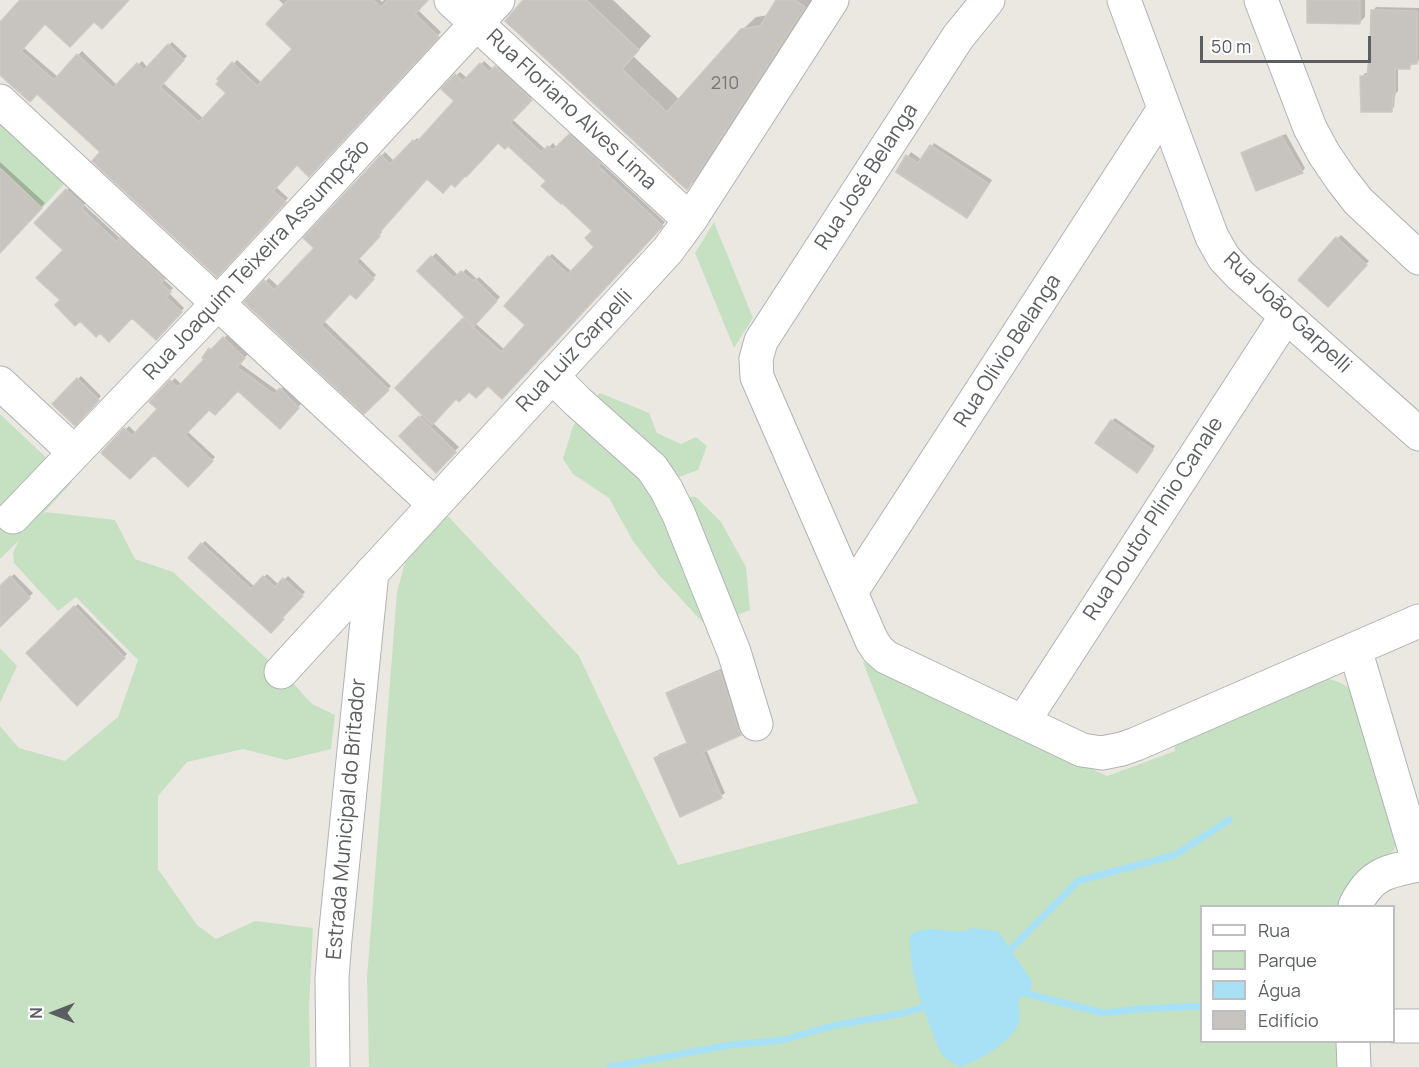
<!DOCTYPE html>
<html>
<head>
<meta charset="utf-8">
<style>
  body { margin:0 }
  #map { position:relative; width:1419px; height:1067px; overflow:hidden; background:#ebe8e2; font-family:Manrope,sans-serif }
  canvas { display:block }
  .legend { position:absolute; left:1200px; top:905px; width:195px; height:138px; box-sizing:border-box; background:#fff; border:2px solid #bdbfc0; margin:0; padding:8px 10px; list-style:none; font-size:18px; color:#5a5e61 }
  .legend li { display:flex; align-items:center; gap:12px; height:30px }
  .legend b { width:30px; border:2px solid #bdbfc0 }
  .north { position:absolute; left:24px; top:983px; width:60px; height:60px; -webkit-text-stroke:4px #fff; paint-order:stroke; rotate:270deg; font-size:16px; font-weight:700; line-height:24px; text-align:center; color:#5a5e61 }
  .north::after { content:''; display:block; margin:auto; width:21px; height:27px; background:#5a5e61; clip-path:polygon(50% 0,100% 100%,50% 72%,0 100%) }
  .scale { position:absolute; left:1200px; top:36px; width:171px; height:27px; box-sizing:border-box; border:3px solid #5a5e61; border-top:0; padding-left:8px; font-size:18px; line-height:21px; white-space:nowrap; color:#5a5e61; -webkit-text-stroke:4px #fff; paint-order:stroke }
</style>
</head>
<body>
<div id="map">
<canvas width="1419" height="1067"></canvas>
<ul class="legend">
<li><b style="height:8px;background:#fff"></b>Rua</li>
<li><b style="height:16px;background:#c6e1c1"></b>Parque</li>
<li><b style="height:16px;background:#a8e1f5"></b>Água</li>
<li><b style="height:16px;background:#c7c3bf"></b>Edifício</li>
</ul>
<div class="north">N</div>
<div class="scale">50 m</div>
</div>
<script>
const g = document.querySelector('canvas').getContext('2d');
g.lineJoin = 'round';
function fill(path, color) { g.fillStyle = color; g.fill(path, 'evenodd'); }
function trace(path, color, width, dash) { g.strokeStyle = color; g.lineWidth = width; g.lineCap = dash ? 'butt' : 'round'; g.setLineDash(dash || []); g.stroke(path); }
function label(font, color, halo, rows, align = 'center') {
  g.font = font + ' Manrope,sans-serif'; g.lineWidth = 5; g.setLineDash([]); g.textBaseline = 'middle'; g.strokeStyle = halo; g.fillStyle = color; for (const [text, x, y, turn = 0] of rows) {
    g.save(); g.translate(x, y); g.rotate((+turn || 0) * Math.PI / 180); g.textAlign = isNaN(turn) ? turn : align; if (halo) g.strokeText(text, 0, 0); g.fillText(text, 0, 0); g.restore();
  }
}
const green = new Path2D(`
  M 0,123 L 65,183 L 0,253 Z
  M 714,222 L 753,318 L 734,348 L 695,253 Z
  M 600,393 L 649,413 L 657,433 L 681,444 L 696,437 L 707,446 L 698,470 L 668,481 L 644,479 L 649,496 L 696,497 L 721,522 L 746,567 L 750,610 L 707,627 L 659,575 L 633,541 L 609,498 L 573,474 L 563,459 L 573,426 Z
  M 0,414 L 72,482 L 42,515 L 46,512 L 115,520 L 135,559 L 173,572 L 292,682 L 312,704 L 335,715 L 331,749 L 286,760 L 243,749 L 187,762 L 158,796 L 158,869 L 197,925 L 216,939 L 255,921 L 313,928 L 309,1007 L 310,1067 L 0,1067 L 0,726 L 19,748 L 65,761 L 118,717 L 138,660 L 76,597 L 58,611 L 14,563 L 13,553 L 19,540 L 0,559 Z
  M 446,514 L 579,656 L 678,865 L 918,803 L 863,662 L 1107,776 L 1175,751 L 1174,743 L 1323,678 C 1336,680 1344,683 1353,692 L 1397,842 L 1394,850 L 1363,877 L 1343,906 L 1202,906 L 1202,1042 L 1340,1042 L 1341,1067 L 369,1067 L 367,978 L 397,592 L 406,559 Z
  M 0,648 L 17,666 L 0,703 Z`);
const water = new Path2D(`
  M 973,928 L 998,931 L 1032,981 L 1031,989 C 1008,1002 1025,1007 1018,1025 C 1010,1043 978,1061 960,1067 C 953,1063 946,1060 941,1053 C 937,1047 935,1038 932,1031 C 919,998 909,970 910,935 C 924,925 942,931 959,931 C 964,931 969,930 973,928 Z`);
const shadow = new Path2D(`
  M 21,0 L 127,0 L 94,20 L 45,22 L 23,47 L 58,77 L 82,51 L 118,86 L 142,61 L 148,68 L 172,42 L 187,56 L 162,82 L 204,119 L 228,93 L 219,79 L 237,60 L 262,83 L 294,49 L 285,6 L 279,0 L 380,0 L 382,2 L 384,0 L 427,0 L 418,10 L 441,32 L 309,175 L 297,163 L 276,187 L 288,198 L 217,274 L 102,152 L 37,92 L 0,73 L 0,25 Z
  M 525,0 L 613,0 L 651,36 L 633,56 L 680,100 L 742,30 L 756,17 L 769,15 L 778,0 L 813,0 L 700,176 L 687,188 Z
  M 1308,0 L 1365,0 L 1365,17 L 1359,23 Z
  M 1376,7 L 1419,8 L 1419,60 L 1416,63 L 1413,63 L 1409,68 L 1398,68 L 1398,91 L 1395,94 L 1394,107 L 1391,110 L 1362,77 L 1365,73 L 1368,73 L 1373,11 Z
  M 484,61 L 494,70 L 500,64 L 534,95 L 512,119 L 546,150 L 553,143 L 557,148 L 573,131 L 603,159 L 600,162 L 665,222 L 502,397 L 488,384 L 469,390 L 456,397 L 432,422 L 459,447 L 436,470 L 401,436 L 423,414 L 397,388 L 466,316 L 419,271 L 436,253 L 459,276 L 466,269 L 477,279 L 479,277 L 500,297 L 475,323 L 505,350 L 527,325 L 506,306 L 552,254 L 572,272 L 596,247 L 594,231 L 548,181 L 508,144 L 498,141 L 427,177 L 380,230 L 382,232 L 359,258 L 376,275 L 356,297 L 351,292 L 324,321 L 391,386 L 364,412 L 246,302 L 269,278 L 279,287 L 316,248 L 305,238 L 385,152 L 395,162 L 417,138 L 420,141 L 456,101 L 443,89 L 460,72 L 468,79 Z
  M 1286,134 L 1305,168 L 1302,172 L 1242,153 L 1246,150 Z
  M 934,143 L 992,180 L 967,217 L 898,171 L 911,152 L 922,160 Z
  M 0,162 L 45,203 L 0,251 Z
  M 70,187 L 86,202 L 84,205 L 121,239 L 124,236 L 167,275 L 163,279 L 173,288 L 169,293 L 184,308 L 156,338 L 132,316 L 62,300 L 65,250 L 36,223 Z
  M 1341,235 L 1369,261 L 1328,305 L 1300,280 Z
  M 227,335 L 248,354 L 239,363 L 279,392 L 284,386 L 301,404 L 280,427 L 238,389 L 209,408 L 187,431 L 215,457 L 188,485 L 154,453 L 103,453 L 129,426 L 136,433 L 159,409 L 151,402 L 175,378 L 182,385 L 206,359 L 204,357 L 211,349 L 214,346 L 216,347 Z
  M 81,376 L 101,396 L 75,423 L 54,404 Z
  M 1115,418 L 1155,446 L 1140,468 L 1112,421 Z
  M 205,541 L 255,587 L 267,574 L 279,585 L 288,576 L 305,592 L 271,631 L 190,558 Z
  M 14,574 L 33,593 L 0,625 L 0,588 Z
  M 78,604 L 127,654 L 77,704 L 28,653 Z
  M 723,668 L 744,730 L 741,734 L 706,749 L 725,793 L 721,796 L 681,815 L 656,758 L 659,754 L 688,742 L 668,693 L 671,690 Z`);
const stream = new Path2D(`
  M 1004,956 L 1078,881 L 1175,855 L 1229,820
  M 1015,993 L 1024,993 L 1103,1013 L 1139,1009 L 1202,1006
  M 610,1067 L 730,1045 L 783,1040 L 832,1026 L 904,1013 L 923,1007 L 929,1004`);
const building = new Path2D(`
  M 20,0 L 129,0 L 102,29 L 94,22 L 70,47 L 45,24 L 21,51 L 54,80 L 77,54 L 113,88 L 137,63 L 144,70 L 168,44 L 184,60 L 160,87 L 199,122 L 226,93 L 216,84 L 219,81 L 217,79 L 232,62 L 257,86 L 292,49 L 266,24 L 288,0 L 373,0 L 381,7 L 388,0 L 428,0 L 415,14 L 439,37 L 309,177 L 297,165 L 273,191 L 286,202 L 217,277 L 92,161 L 100,152 L 37,94 L 30,102 L 0,75 L 0,22 Z
  M 523,0 L 586,0 L 639,50 L 622,69 L 667,112 L 741,29 L 760,26 L 776,0 L 795,0 L 805,7 L 687,190 L 505,21 Z
  M 1307,0 L 1360,0 L 1360,24 L 1307,23 Z
  M 1371,10 L 1417,11 L 1417,64 L 1410,64 L 1410,69 L 1395,69 L 1395,96 L 1393,96 L 1392,112 L 1361,112 L 1360,76 L 1367,76 L 1370,49 Z
  M 480,63 L 489,72 L 495,66 L 532,100 L 510,123 L 541,152 L 548,146 L 553,150 L 569,134 L 601,163 L 598,166 L 663,226 L 502,399 L 488,386 L 476,398 L 469,392 L 459,402 L 456,399 L 432,425 L 395,388 L 463,318 L 501,352 L 525,325 L 504,306 L 548,256 L 568,274 L 594,247 L 585,238 L 592,231 L 562,203 L 561,204 L 541,186 L 546,181 L 508,146 L 505,149 L 498,143 L 466,177 L 465,176 L 455,187 L 451,184 L 443,193 L 427,179 L 378,234 L 380,236 L 356,262 L 374,279 L 356,299 L 350,294 L 321,325 L 389,390 L 364,414 L 244,302 L 264,280 L 274,290 L 314,248 L 303,238 L 381,155 L 390,164 L 413,140 L 416,143 L 454,101 L 441,89 L 455,74 L 463,81 Z
  M 1282,136 L 1303,173 L 1256,191 L 1241,153 Z
  M 930,145 L 989,184 L 967,218 L 896,172 L 906,155 L 918,163 Z
  M 0,168 L 42,208 L 0,253 Z
  M 66,189 L 84,206 L 82,209 L 116,241 L 120,238 L 165,279 L 161,283 L 171,292 L 166,297 L 182,312 L 156,340 L 132,318 L 109,342 L 100,333 L 96,337 L 80,321 L 75,326 L 55,305 L 60,300 L 36,278 L 63,250 L 34,223 Z
  M 1336,237 L 1367,265 L 1328,307 L 1298,280 Z
  M 431,256 L 454,278 L 461,271 L 473,281 L 475,279 L 497,301 L 474,326 L 417,271 Z
  M 223,337 L 245,358 L 237,367 L 274,394 L 280,388 L 299,408 L 280,429 L 238,391 L 215,415 L 209,410 L 185,435 L 213,461 L 188,487 L 154,455 L 130,479 L 101,453 L 124,428 L 132,436 L 157,409 L 149,402 L 170,380 L 178,387 L 204,359 L 202,358 L 209,348 L 211,350 Z
  M 77,378 L 99,400 L 75,426 L 52,404 Z
  M 419,416 L 456,452 L 436,473 L 399,436 Z
  M 1111,420 L 1153,450 L 1137,473 L 1095,443 Z
  M 201,543 L 251,589 L 263,576 L 275,587 L 283,578 L 303,596 L 282,618 L 284,619 L 271,633 L 188,558 Z
  M 10,576 L 30,598 L 0,627 L 0,586 Z
  M 74,606 L 125,658 L 77,706 L 26,653 Z
  M 720,671 L 738,729 L 741,735 L 703,752 L 722,798 L 680,817 L 654,758 L 687,743 L 666,693 Z`);
const minor = new Path2D(`
  M 451,0 L 690,220
  M 988,0 L 958,37 L 761,341 L 756,359 L 757,377 L 872,641 L 878,650 L 886,657 L 1082,750 L 1102,753 L 1122,749 L 1136,744 L 1419,621
  M 1124,0 L 1212,237 L 1224,258 L 1240,275 L 1419,434
  M 1261,0 L 1310,128 L 1324,154 L 1341,179 L 1358,201 L 1419,258
  M 0,101 L 434,504
  M 552,376 L 577,401 L 652,468 L 666,489 L 679,515 L 734,652 L 756,724
  M 0,383 L 74,452
  M 13,517 L 219,302 L 498,0
  M 851,592 L 1164,109
  M 1355,649 L 1419,864
  M 281,672 L 668,250 L 690,220 L 832,0
  M 1023,722 L 1286,316
  M 1355,906 C 1370,874 1387,871 1419,865
  M 1394,1026 L 1419,1026
  M 1353,1042 L 1354,1067
  M 333,1067 L 332,978 L 335,939 L 372,572`);
const numberNames = [
  ["210",725,84]
];
const streetNames = [
  ["Rua Floriano Alves Lima",571,110,43],
  ["Rua José Belanga",867,177,-57],
  ["Rua Joaquim Teixeira Assumpção",257,260,-47],
  ["Rua João Garpelli",1287,313,43],
  ["Rua Luiz Garpelli",575,351,-47],
  ["Rua Olívio Belanga",1008,351,-57],
  ["Rua Doutor Plínio Canale",1154,519,-57],
  ["Estrada Municipal do Britador",347,819,-85]
];
fill(green, '#c6e1c1');
fill(water, '#a8e1f5');
fill(shadow, '#0003');
trace(stream, '#a8e1f5', 7);
fill(building, '#c7c3bf');
trace(building, '#cfc8c1', 1.5);
trace(minor, '#afb3b6', 35);
trace(minor, '#fff', 33);
label('18px', '#757778', null, numberNames);
label('21px', '#5a5e61', '#fff', streetNames);
</script>
</body>
</html>
